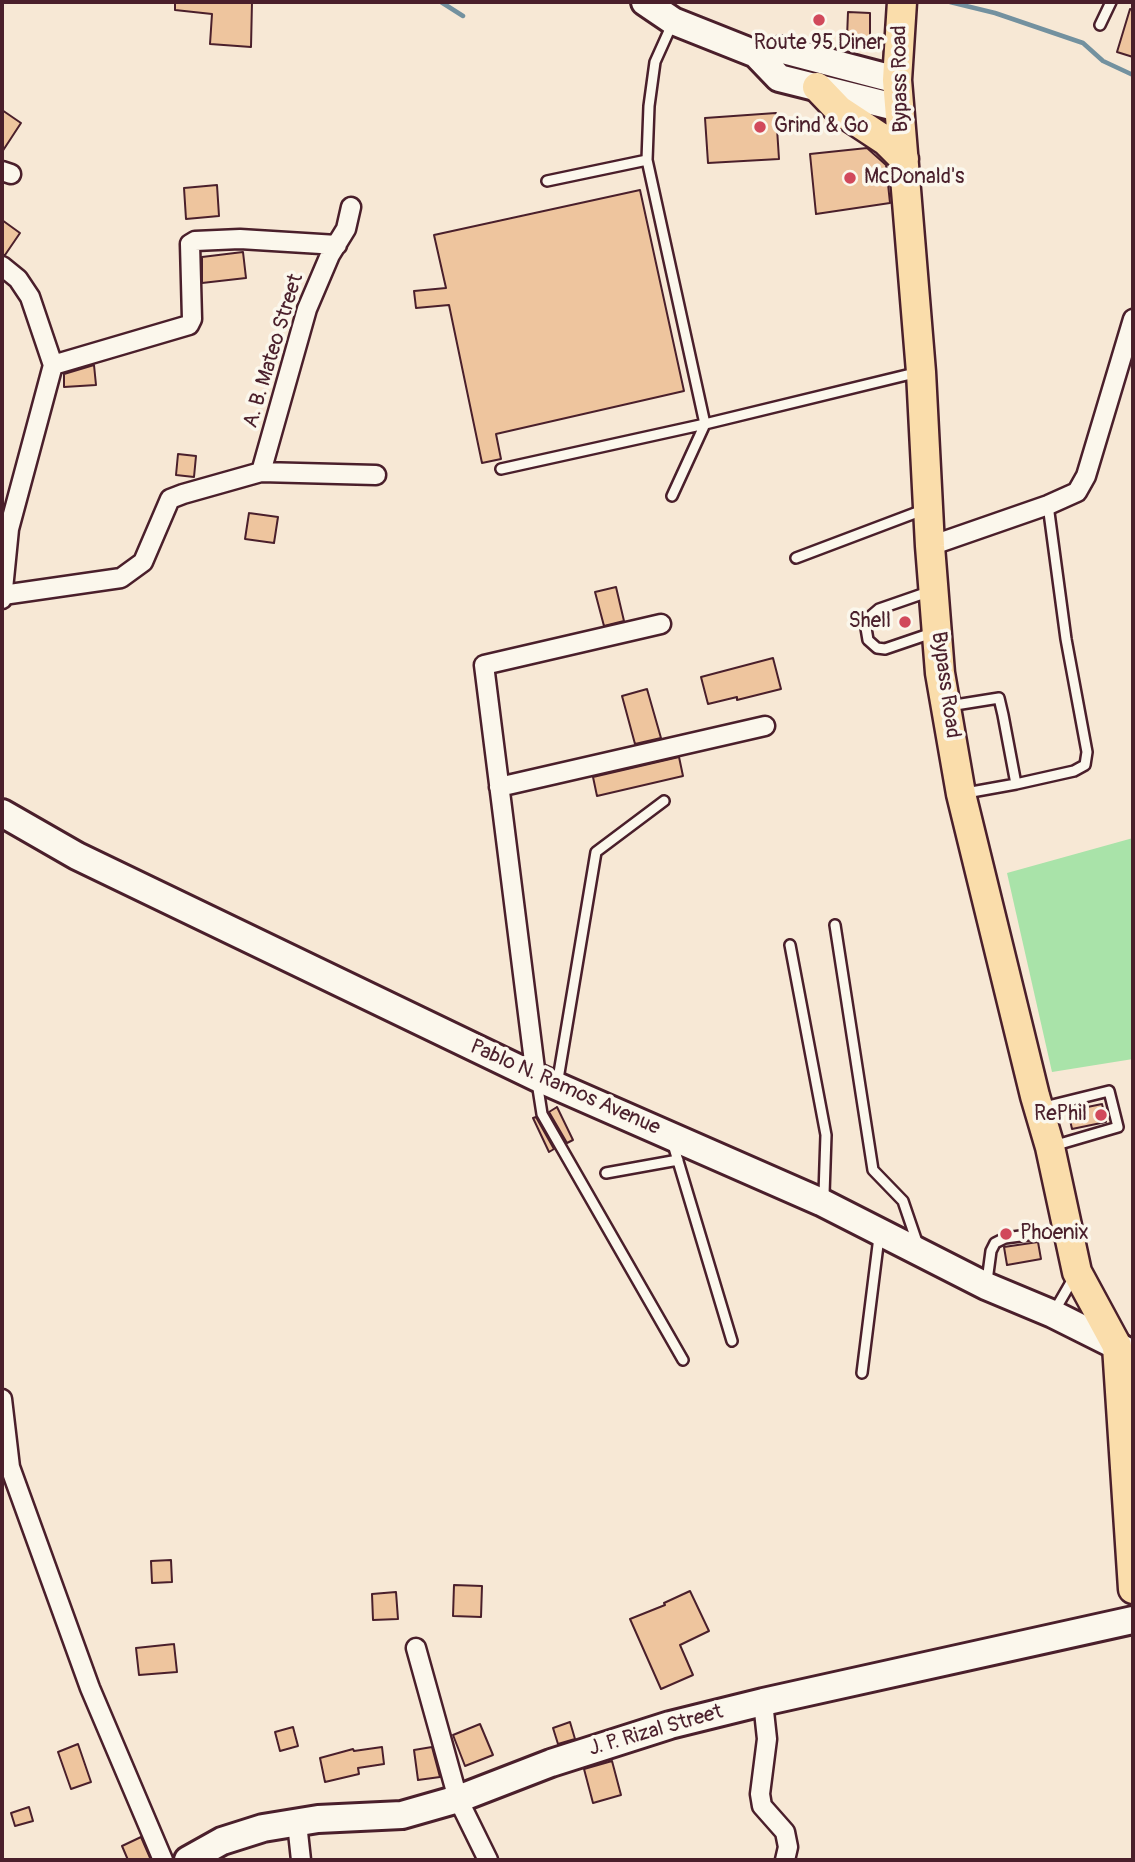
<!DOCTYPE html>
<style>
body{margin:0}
#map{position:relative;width:1135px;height:1862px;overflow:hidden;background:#f7e8d5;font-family:Pangolin,sans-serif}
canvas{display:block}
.frame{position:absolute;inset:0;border:4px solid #4a1f2b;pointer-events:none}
</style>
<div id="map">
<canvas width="1135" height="1862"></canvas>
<div class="frame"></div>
</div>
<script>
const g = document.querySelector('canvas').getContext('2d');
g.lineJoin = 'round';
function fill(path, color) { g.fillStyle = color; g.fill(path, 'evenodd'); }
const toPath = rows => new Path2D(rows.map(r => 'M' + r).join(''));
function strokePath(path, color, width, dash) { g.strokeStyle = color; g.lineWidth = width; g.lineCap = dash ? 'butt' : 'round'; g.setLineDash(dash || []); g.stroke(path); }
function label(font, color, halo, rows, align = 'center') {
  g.font = font + ' Pangolin,sans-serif'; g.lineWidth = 7; g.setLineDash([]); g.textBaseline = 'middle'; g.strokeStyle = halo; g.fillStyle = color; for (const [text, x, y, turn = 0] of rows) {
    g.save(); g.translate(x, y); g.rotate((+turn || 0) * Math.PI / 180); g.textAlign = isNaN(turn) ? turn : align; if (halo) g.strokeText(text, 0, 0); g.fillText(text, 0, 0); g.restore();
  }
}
const green = toPath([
 [1133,838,1133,1059,1052,1072,1007,873]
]);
const stream = toPath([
 [441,2,463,16],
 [950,2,995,13,1083,43,1103,61,1133,75]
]);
const building = toPath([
 [175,2,252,2,251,47,210,44,212,14,175,10,175,2],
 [1130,9,1133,10,1133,57,1117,52,1130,9],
 [848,12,870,13,870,38,847,38,848,12],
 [2,110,21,123,2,152,2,110],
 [776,113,779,159,708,163,705,118,776,113],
 [867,148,886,165,890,203,816,214,810,154,867,148],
 [217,185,219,216,186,219,184,188,217,185],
 [640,190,684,391,496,434,501,459,482,463,449,305,416,308,414,291,446,288,434,235,640,190],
 [2,220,20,233,5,255,2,255,2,220],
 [243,252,246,278,202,283,202,257,243,252],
 [94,365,96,385,64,387,64,374,94,365],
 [178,454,196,456,194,477,176,475,178,454],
 [249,513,278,517,274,543,245,539,249,513],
 [616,587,624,621,604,626,595,592,616,587],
 [773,658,781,689,737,700,737,697,708,704,701,677,773,658],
 [647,689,661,738,635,744,622,696,647,689],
 [679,757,683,776,597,796,593,777,679,757],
 [1102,1104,1106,1122,1072,1129,1068,1111,1102,1104],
 [557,1107,573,1140,567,1143,549,1112,557,1107],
 [536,1117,554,1149,549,1152,533,1118,536,1117],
 [1038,1242,1041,1259,1007,1265,1004,1247,1038,1242],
 [171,1560,172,1582,152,1583,151,1561,171,1560],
 [454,1585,482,1586,481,1617,453,1616,454,1585],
 [690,1591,709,1631,680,1645,693,1675,661,1689,630,1619,665,1605,664,1603,690,1591],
 [396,1592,398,1619,373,1620,372,1594,396,1592],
 [174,1644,177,1672,139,1675,136,1648,174,1644],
 [570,1722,575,1739,558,1744,553,1728,570,1722],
 [480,1724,493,1755,465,1766,453,1735,480,1724],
 [293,1727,298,1746,280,1751,275,1732,293,1727],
 [78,1744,91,1782,71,1789,58,1752,78,1744],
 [382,1747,384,1764,358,1768,359,1774,325,1782,320,1758,353,1749,354,1751,382,1747],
 [432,1747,440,1777,418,1780,414,1750,432,1747],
 [612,1761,621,1795,593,1803,584,1769,612,1761],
 [29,1807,33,1821,15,1826,11,1813,29,1807],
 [141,1837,151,1860,128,1860,122,1846,141,1837]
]);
const lane = toPath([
 [1100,25,1111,2],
 [547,181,647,160],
 [501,469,705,424,919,372],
 [672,496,705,424,647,160,649,106,655,62,673,22],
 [796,558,923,510],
 [928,592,879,609,872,615,866,628,868,640,877,648,885,649,932,633],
 [949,706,999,698,1003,715,1016,784,966,793],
 [1016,784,1074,771,1085,765,1087,752,1066,639,1048,505],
 [835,925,873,1170,903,1201,918,1245],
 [790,945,826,1135,824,1194,822,1199],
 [537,1082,542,1114,683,1360],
 [557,1085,596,852,664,801],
 [1044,1107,1109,1091,1118,1127,1053,1146],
 [672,1141,732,1341],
 [606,1173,678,1160],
 [987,1281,991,1251,995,1243,1005,1238,1066,1230],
 [1055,1310,1074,1277],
 [862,1373,879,1237]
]);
const street = toPath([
 [2,171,11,174],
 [2,266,18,279,30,297,53,365],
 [53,365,189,325,192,319,190,244,195,241,240,239,337,245],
 [261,472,307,309,330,255,346,229,351,207],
 [930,546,1048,505,1077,492,1086,476,1133,319],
 [3,595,121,578,143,562,170,499,183,494,261,472,376,475],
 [2,599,9,529,53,365],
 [499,787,765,726],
 [536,1077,484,665,661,624],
 [2,1399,10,1467,90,1688,163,1860],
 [416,1648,458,1799,488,1860],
 [763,1702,767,1739,760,1794,762,1806,785,1832,788,1847,785,1860],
 [297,1823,301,1860]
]);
const secondary = toPath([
 [645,2,673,21,756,54,779,78,899,108],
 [756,54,783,50,897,80],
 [2,813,77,856,536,1077,821,1202,986,1286,1053,1314,1133,1354],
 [188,1860,222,1841,263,1828,318,1819,402,1815,458,1799,551,1763,670,1725,763,1702,1133,1620]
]);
const primary = toPath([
 [902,2,897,80,921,372,930,546,940,673,961,794,1035,1096,1050,1147,1077,1272,1117,1346,1133,1589],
 [817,87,839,110,886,141,904,159]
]);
const markers = [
 [819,20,7,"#d1495b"],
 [760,127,7,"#d1495b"],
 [850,178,7,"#d1495b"],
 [905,622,7,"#d1495b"],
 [1101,1115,7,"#d1495b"],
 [1006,1234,7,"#d1495b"]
];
const poiNames = [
 ["Route 95 Diner",819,44,"center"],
 ["Grind & Go",774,127],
 ["McDonald's",864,178],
 ["Shell",891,622,"right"],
 ["RePhil",1087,1115,"right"],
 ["Phoenix",1020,1234]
];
const streetNames = [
 ["Bypass Road",901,79,-91],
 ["A. B. Mateo Street",274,351,-73],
 ["Bypass Road",945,685,82],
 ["Pablo N. Ramos Avenue",565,1088,24],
 ["J. P. Rizal Street",656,1731,-16]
];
fill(green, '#a9e3a9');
strokePath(stream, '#73919f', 4.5);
fill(building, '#eec59e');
strokePath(building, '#4a1f2b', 2);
strokePath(lane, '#4a1f2b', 14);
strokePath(street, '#4a1f2b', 23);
strokePath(secondary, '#4a1f2b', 32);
strokePath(primary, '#4a1f2b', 33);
strokePath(lane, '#fbf7ec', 9);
strokePath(street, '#fbf7ec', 18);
strokePath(secondary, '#fbf7ec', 26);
strokePath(primary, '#faddab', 28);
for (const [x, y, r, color] of markers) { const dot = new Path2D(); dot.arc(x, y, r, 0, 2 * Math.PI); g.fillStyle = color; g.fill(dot); strokePath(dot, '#fbf7ec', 2.5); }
label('21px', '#4a1f2b', '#fbf7ec', poiNames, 'left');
label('21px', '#4a1f2b', '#fbf7ec', streetNames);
</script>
